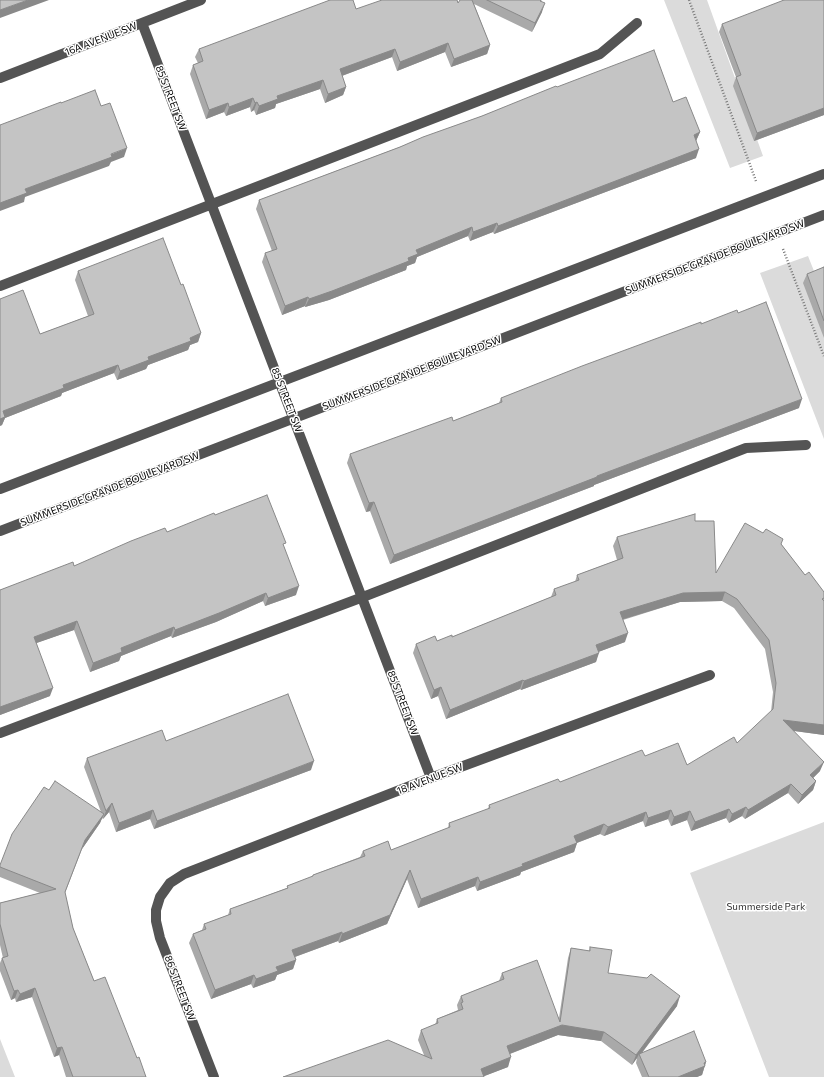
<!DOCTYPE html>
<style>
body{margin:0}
canvas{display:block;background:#fff}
</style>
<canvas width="824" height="1077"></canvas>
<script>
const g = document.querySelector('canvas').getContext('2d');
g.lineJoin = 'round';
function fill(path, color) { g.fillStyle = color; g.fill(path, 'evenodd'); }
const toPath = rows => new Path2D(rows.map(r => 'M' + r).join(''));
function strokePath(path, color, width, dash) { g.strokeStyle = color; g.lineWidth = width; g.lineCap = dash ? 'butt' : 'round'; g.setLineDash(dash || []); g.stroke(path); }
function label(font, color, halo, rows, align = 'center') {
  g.font = font + ' Commissioner,sans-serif'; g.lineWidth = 3; g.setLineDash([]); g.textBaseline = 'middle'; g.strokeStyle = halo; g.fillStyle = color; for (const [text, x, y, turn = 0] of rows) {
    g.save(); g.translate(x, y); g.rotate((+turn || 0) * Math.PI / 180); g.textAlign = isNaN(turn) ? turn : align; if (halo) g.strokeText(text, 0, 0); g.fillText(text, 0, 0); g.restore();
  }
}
const green = toPath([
 [664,0,707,0,763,156,730,168],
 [808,256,824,296,824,439,760,273],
 [824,822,824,1077,769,1077,690,873],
 [0,1039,15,1077,0,1077]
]);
const path = toPath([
 [689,0,756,181],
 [783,249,824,356]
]);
const minor = toPath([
 [142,23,431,778],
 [0,78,201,0],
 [0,286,600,54,637,23],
 [0,489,824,174],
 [0,531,824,215],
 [0,733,363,597,746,448,806,445],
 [214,1077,160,938,156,921,156,910,160,897,170,883,184,874,428,779,710,675]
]);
const wall = toPath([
 [460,0,542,0,541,1,542,12,532,32,474,4,490,45,487,54,451,67,445,52,397,71,392,57,342,76,346,87,343,95,325,103,320,89,276,104,275,108,256,115,254,110,251,112,250,107,226,116,224,112,206,119,190,74,193,65,198,63,195,57,199,49,356,9,458,3],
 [824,0,824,115,754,141,733,86,736,77,719,32,722,24],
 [557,87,673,102,700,132,696,141,696,158,494,234,493,232,470,241,468,236,417,257,415,263,407,266,406,270,329,300,305,307,305,306,282,315,262,262,265,253,272,251,256,209,259,200,482,116],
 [824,267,824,338,803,283,807,274],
 [78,271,181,285,201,333,198,342,190,345,188,350,148,365,146,369,117,380,114,373,62,393,61,396,5,418,2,425,0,426,40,334,88,316,75,280],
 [738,313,799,408,594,485,594,486,390,564,370,511,366,512,347,463,350,454,453,421,499,403,501,398,701,324],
 [215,515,284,547,296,595,265,606,263,601,216,622,172,638,171,636,121,656,119,661,90,672,74,630,36,643,50,696,0,715,0,590,74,566,167,532],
 [695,521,716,573,781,544,805,575,824,592,824,735,794,731,820,771,813,778,816,781,813,790,798,804,788,793,745,819,742,816,729,823,726,818,691,831,687,820,671,826,668,819,645,827,643,821,604,836,600,834,577,843,574,852,521,872,520,875,477,891,475,886,418,908,407,879,387,924,339,943,338,941,295,957,296,960,293,969,277,975,275,980,253,988,251,984,211,999,189,943,193,934,202,930,204,924,228,915,230,909,287,888,287,886,312,877,313,875,360,857,363,851,391,850,448,828,449,823,488,809,489,805,560,782,645,756,687,765,737,743,771,712,773,692,765,649,734,608,722,601,680,602,623,620,625,642,598,652,596,662,521,690,520,689,446,719,438,696,431,699,413,653,416,644,437,641,452,637,551,597,554,589,575,582,577,575,617,560,613,546,617,537],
 [166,741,311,770,154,829,150,819,116,832,109,812,103,819,102,818,100,823,82,849,65,893,73,928,94,981,137,1058,146,1077,66,1077,59,1055,54,1057,32,997,16,1002,15,998,11,1000,0,971,0,963,2,958,3,958,0,945,0,903,40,893,0,877,0,865,49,790,101,812,84,767,87,758],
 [590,947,608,973,677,1006,642,1053,706,1062,702,1075,697,1077,642,1077,636,1063,637,1058,632,1065,601,1041,558,1035,510,1054,508,1067,484,1076,283,1077,424,1055,418,1040,421,1030,435,1025,437,1019,458,1010,457,1005,461,996,499,981,502,973,559,1018,568,958,571,948,589,951]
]);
const shadedWall = toPath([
 [28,0,49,0,0,18,0,10],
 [545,3,542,12,532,32,535,23],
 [448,43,445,52,397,71,400,62],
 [490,45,487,54,451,67,454,59],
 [395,49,392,57,336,78,340,69],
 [323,80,320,89,276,104,275,108,256,115,259,106,277,96],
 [346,87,343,95,325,103,328,94],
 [253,98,250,107,226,116,229,107],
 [257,102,254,110,251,112,255,103],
 [228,103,224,112,206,119,209,110],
 [824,108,824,115,754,141,757,133],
 [700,132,696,141,694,135],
 [127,148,124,157,111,162,109,166,25,197,24,202,0,211,0,203,25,189],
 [699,149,696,158,494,234,498,226],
 [497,223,493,232,470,241,473,232],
 [472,227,468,236,417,257,415,263,407,266,406,270,329,300,305,307,309,299,408,258,416,250],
 [308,297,305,306,282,315,285,306],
 [201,333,198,342,190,345,188,350,148,365,146,369,117,380,120,371,148,357,190,338],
 [118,365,114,373,62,393,61,396,5,418,2,425,0,426,0,419,3,411,63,385],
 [802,399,799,408,594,485,594,486,390,564,394,555,597,476],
 [374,502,370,511,366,512,369,503],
 [299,586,296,595,265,606,268,598],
 [725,592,722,601,680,602,617,621,620,612,683,593],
 [266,593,263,601,216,622,172,638,175,630],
 [77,621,74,630,31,645,34,637],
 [174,627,171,636,121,656,119,661,90,672,93,663,121,648],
 [628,633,625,642,593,654,596,645],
 [599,653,596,662,521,690,524,681],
 [523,680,520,689,446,719,450,710],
 [441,687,438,696,431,699,434,690],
 [53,688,50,696,0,715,0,707],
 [783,720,824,725,824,735,780,729],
 [314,761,311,770,154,829,157,821],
 [824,762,820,771,807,784,810,775],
 [816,781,813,790,798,804,802,795],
 [791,784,788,793,745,819,748,810],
 [112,803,109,812,103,819,106,811],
 [746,807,742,816,729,823,732,814],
 [729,809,726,818,691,831,695,822],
 [153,810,150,819,116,832,119,823],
 [671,810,668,819,645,827,648,818],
 [690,811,687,820,671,826,674,817],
 [646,812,643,821,604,836,608,827],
 [104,814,100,823,82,849,85,840],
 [604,824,600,834,571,845,574,836],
 [577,843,574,852,521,872,520,875,477,891,480,882,522,864],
 [410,870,407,879,387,924,339,943,342,934],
 [478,877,475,886,418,908,421,899],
 [342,932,338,941,289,959,292,950],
 [296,960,293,969,277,975,275,980,253,988,256,979,276,967],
 [254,975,251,984,211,999,215,990],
 [35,988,32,997,16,1002,20,994],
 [18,990,15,998,11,1000,14,991],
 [680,996,677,1006,640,1055,639,1054,637,1058,632,1065,636,1055],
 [562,1025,604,1032,601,1041,558,1035,504,1056,507,1046],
 [62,1047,59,1055,54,1057,57,1048],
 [511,1057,508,1067,482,1077,481,1069],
 [706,1062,702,1075,697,1077,678,1077]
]);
const building = toPath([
 [0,0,28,0,0,10,0,0],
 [330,0,353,0,356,9,382,0,457,0,458,3,460,0,472,0,490,45,454,59,448,43,400,62,395,49,340,69,346,87,328,94,323,80,277,96,278,99,259,106,257,102,255,103,253,98,229,107,228,103,209,110,193,65,203,61,199,49,330,0],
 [487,0,541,0,540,1,545,3,535,23,487,0],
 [784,0,824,0,824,108,757,133,736,77,741,75,722,24,784,0],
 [654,50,673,102,686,97,700,132,694,135,699,149,498,226,497,223,473,232,472,227,416,250,418,254,408,258,409,261,332,291,309,299,308,297,285,306,265,253,277,249,259,200,400,147,423,137,482,116,556,86,557,87,654,50],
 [95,90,101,106,110,103,127,148,111,154,112,157,25,189,27,193,0,203,0,125,61,102,61,103,95,90],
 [163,238,181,285,183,284,201,333,190,338,191,341,148,357,149,360,120,371,118,365,63,385,64,388,3,411,5,417,0,419,0,299,23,290,40,334,94,314,78,271,163,238],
 [824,267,824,321,807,274,824,267],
 [766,302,802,399,597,476,597,477,394,555,374,502,369,503,350,454,452,417,453,421,502,402,501,398,582,366,701,322,701,324,737,310,738,313,766,302],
 [267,495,286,543,283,544,299,586,268,598,266,593,219,613,175,630,174,627,121,648,122,652,93,663,77,621,34,637,53,688,0,707,0,590,73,562,74,566,131,541,165,528,167,532,214,513,215,515,267,495],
 [695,514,695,521,714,521,716,573,745,523,763,533,766,529,783,539,781,544,805,575,809,572,824,592,824,598,822,599,824,601,824,725,783,720,824,762,810,775,816,781,802,795,791,784,748,810,746,807,732,814,729,809,695,822,690,811,674,817,671,810,648,818,646,812,608,827,604,824,574,836,577,843,522,864,523,866,480,882,478,877,421,899,410,870,390,915,342,934,342,932,292,950,296,960,276,967,278,971,256,979,254,975,215,990,193,934,206,929,204,924,231,914,230,909,288,888,287,886,313,876,313,875,365,856,363,851,388,841,391,850,450,827,449,823,490,808,489,805,558,779,560,782,642,750,645,756,678,743,687,765,734,737,737,743,773,709,776,683,769,640,737,599,725,592,683,593,620,612,628,633,596,645,599,653,524,681,523,680,450,710,441,687,434,690,416,644,435,636,437,641,452,635,452,637,556,595,554,589,579,580,577,575,623,558,617,537,695,514],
 [288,694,314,761,157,821,153,810,119,823,112,803,106,811,87,758,162,730,166,741,288,694],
 [55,781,104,814,85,840,65,892,73,928,94,981,105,977,137,1058,139,1057,146,1077,73,1077,62,1047,57,1048,35,988,20,994,18,990,14,991,2,958,8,956,0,924,0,903,56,889,0,867,0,865,12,834,44,787,49,790,55,781],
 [590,947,612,950,608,973,647,978,651,974,680,996,636,1055,604,1032,562,1025,507,1046,511,1057,481,1069,484,1077,283,1077,388,1040,432,1059,421,1030,438,1023,437,1019,463,1009,461,1003,463,1002,461,996,504,979,502,973,537,960,560,1022,571,948,590,951,590,947],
 [694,1031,706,1062,704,1063,705,1066,678,1077,649,1077,639,1054,694,1031]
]);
const streetNames = [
 ["16A AVENUE SW",101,39,-21],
 ["85 STREET SW",171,98,69],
 ["SUMMERSIDE GRANDE BOULEVARD SW",715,257,-21],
 ["SUMMERSIDE GRANDE BOULEVARD SW",412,373,-21],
 ["85 STREET SW",287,400,69],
 ["SUMMERSIDE GRANDE BOULEVARD SW",110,489,-21],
 ["85 STREET SW",403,703,69],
 ["18 AVENUE SW",430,779,-21],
 ["86 STREET SW",180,988,69]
];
const parkNames = [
 ["Summerside Park",766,907]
];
fill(green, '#dbdbdb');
strokePath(path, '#767676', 2.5, [1, 2]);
strokePath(minor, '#545454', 10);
fill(wall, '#a9a9a9');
fill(shadedWall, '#898989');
fill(building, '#c4c4c4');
strokePath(building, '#898989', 1);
label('10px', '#000', '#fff', streetNames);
label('10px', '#323232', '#fff', parkNames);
</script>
